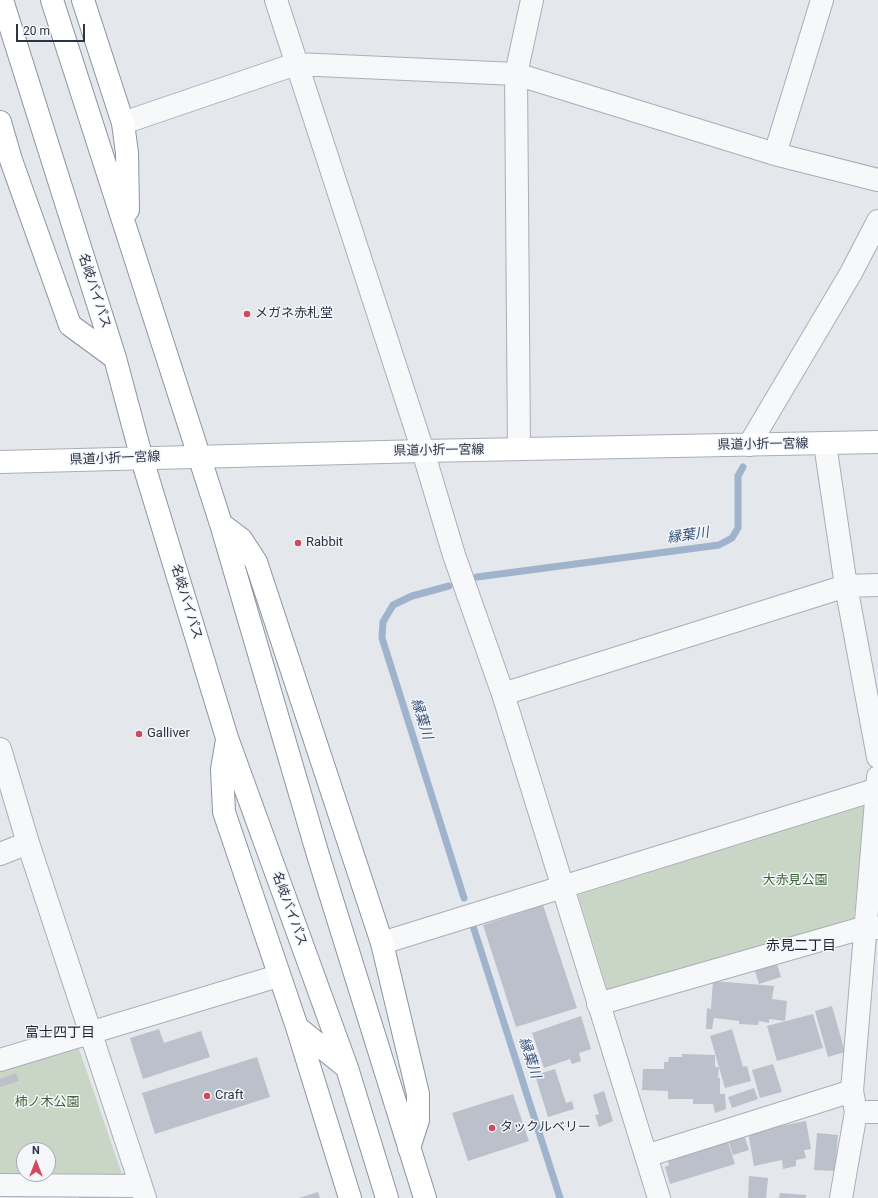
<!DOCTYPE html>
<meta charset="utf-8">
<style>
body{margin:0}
#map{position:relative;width:878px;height:1198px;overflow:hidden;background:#e4e7ec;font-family:Roboto,sans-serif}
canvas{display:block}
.north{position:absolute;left:16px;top:1142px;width:40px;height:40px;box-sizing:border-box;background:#f4f6f9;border:1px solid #a4a8b1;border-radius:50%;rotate:0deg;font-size:11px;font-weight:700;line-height:16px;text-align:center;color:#2b3445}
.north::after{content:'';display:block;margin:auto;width:14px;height:18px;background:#d1495b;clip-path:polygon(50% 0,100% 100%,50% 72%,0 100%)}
.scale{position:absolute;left:16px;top:24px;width:69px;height:18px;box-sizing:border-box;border:2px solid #2b3445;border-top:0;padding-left:5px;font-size:12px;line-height:14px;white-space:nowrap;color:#2b3445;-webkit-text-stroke:3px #f4f6f9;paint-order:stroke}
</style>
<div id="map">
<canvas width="878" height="1198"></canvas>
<div class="north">N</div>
<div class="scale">20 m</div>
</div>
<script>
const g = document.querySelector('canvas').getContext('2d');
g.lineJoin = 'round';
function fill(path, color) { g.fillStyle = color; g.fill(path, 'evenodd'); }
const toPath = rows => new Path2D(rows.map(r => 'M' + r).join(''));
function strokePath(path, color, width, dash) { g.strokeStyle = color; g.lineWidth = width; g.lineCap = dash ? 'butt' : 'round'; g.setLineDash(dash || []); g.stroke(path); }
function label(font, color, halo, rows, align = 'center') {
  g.font = font + ' Roboto,"Noto Sans JP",sans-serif'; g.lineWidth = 3; g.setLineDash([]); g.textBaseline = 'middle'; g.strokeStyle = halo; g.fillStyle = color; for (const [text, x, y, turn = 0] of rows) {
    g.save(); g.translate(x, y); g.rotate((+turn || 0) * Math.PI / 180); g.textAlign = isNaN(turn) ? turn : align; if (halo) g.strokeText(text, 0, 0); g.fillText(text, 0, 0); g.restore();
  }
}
const green = toPath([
 [865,805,854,918,608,992,578,895],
 [77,1043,123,1177,0,1178,0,1068],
 [24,1150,48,1150,48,1174,24,1174]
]);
const stream = toPath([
 [477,577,719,545,732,538,738,528,738,476,743,467],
 [449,586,412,596,393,605,383,622,382,638,464,898],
 [473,926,560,1198]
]);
const building = toPath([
 [543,905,577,1008,516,1027,483,925],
 [775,958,781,977,759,984,753,965],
 [713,981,774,986,772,999,787,1001,785,1021,769,1019,769,1023,759,1021,758,1025,739,1024,739,1021,714,1018,712,1029,706,1029,707,1008,711,1009],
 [832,1006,845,1052,828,1057,815,1011],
 [813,1014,823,1048,777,1061,767,1026],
 [581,1016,591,1049,579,1053,581,1061,572,1064,570,1059,544,1068,532,1033],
 [159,1029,164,1043,201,1031,210,1057,143,1079,130,1038],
 [732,1029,743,1067,747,1066,751,1081,725,1088,710,1036],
 [682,1054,715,1055,715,1067,719,1067,718,1078,720,1078,720,1094,725,1094,726,1109,715,1113,713,1104,693,1104,693,1099,668,1099,668,1091,642,1090,643,1069,664,1069,664,1062,668,1062,669,1057,682,1057],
 [257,1057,270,1097,155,1134,142,1093],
 [773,1064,782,1092,760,1098,752,1070],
 [555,1069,566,1103,572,1101,574,1109,548,1117,535,1075],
 [16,1073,19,1081,0,1087,0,1079],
 [754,1088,758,1099,732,1108,728,1097],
 [604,1091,613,1121,599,1127,595,1115,599,1114,593,1095],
 [513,1094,529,1141,468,1161,452,1113],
 [806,1121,811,1149,804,1150,806,1158,796,1160,796,1166,783,1169,782,1160,754,1166,748,1132],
 [817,1133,838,1135,835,1171,814,1170],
 [744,1135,749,1150,733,1155,728,1140],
 [727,1139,735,1164,670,1184,665,1167,669,1165,666,1157],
 [749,1176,768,1178,766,1198,748,1198],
 [318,1192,320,1198,299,1198],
 [780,1193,806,1195,806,1198,779,1198],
 [110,1196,110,1198,79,1198,79,1197]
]);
const street = toPath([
 [276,0,423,451,454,555,503,694,659,1198],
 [123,123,296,64,516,74,775,154,878,180],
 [775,154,822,0],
 [825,444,846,586,878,757],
 [749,445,851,273,878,221],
 [519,449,516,74,532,0],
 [503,694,846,586,878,585],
 [0,749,28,843,145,1198],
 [0,854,28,843],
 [382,943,878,789],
 [598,1004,866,927,878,928],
 [0,1060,278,976],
 [856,1112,878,1112],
 [646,1156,852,1091],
 [0,1185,141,1186],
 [841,1198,856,1112,852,1091,878,777]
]);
const secondary = toPath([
 [0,462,423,451,878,442]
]);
const highway = toPath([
 [2,0,115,358,142,459,227,738,347,1068,387,1198],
 [52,0,221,524,318,855,425,1198],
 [83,0,123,123,127,153,128,210],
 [0,122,11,160,70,325,115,358],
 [221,524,241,539,256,562,382,943,418,1094,418,1120,409,1148],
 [227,740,222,769,224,812,297,1027,350,1198],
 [297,1027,346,1067]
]);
const markers = [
 [247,314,4,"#d1495b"],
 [298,543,4,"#d1495b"],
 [139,734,4,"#d1495b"],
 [207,1096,4,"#d1495b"],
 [492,1128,4,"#d1495b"]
];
const streetNames = [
 ["名岐バイパス",94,291,72],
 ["県道小折一宮線",763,445,-1],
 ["県道小折一宮線",439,451,-1],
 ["県道小折一宮線",115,459,-2],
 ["名岐バイパス",186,602,73],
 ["名岐バイパス",289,909,70]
];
const poiNames = [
 ["メガネ赤札堂",255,314],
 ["Rabbit",306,543],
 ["Galliver",147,734],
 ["Craft",215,1096],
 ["タックルベリー",500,1128]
];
const parkNames = [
 ["大赤見公園",795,881],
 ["柿ノ木公園",47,1103]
];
const waterNames = [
 ["縁葉川",688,536,-8],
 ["縁葉川",421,719,73],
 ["縁葉川",529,1058,72]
];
const neighbourhoodNames = [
 ["赤見二丁目",801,946],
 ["富士四丁目",60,1033]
];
fill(green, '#c9d6c5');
strokePath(stream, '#9fb4cc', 7);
fill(building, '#bbc0ca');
strokePath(street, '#a9aeb7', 24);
strokePath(secondary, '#a9aeb7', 24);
strokePath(highway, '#8b94a3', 24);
strokePath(street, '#f7f8fa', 22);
strokePath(secondary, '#fff', 22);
strokePath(highway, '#fff', 22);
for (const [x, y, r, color] of markers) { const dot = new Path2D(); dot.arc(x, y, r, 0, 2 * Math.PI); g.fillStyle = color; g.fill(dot); strokePath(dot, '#f4f6f9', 1.5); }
label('13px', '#2b3445', '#f4f6f9', streetNames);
label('13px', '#2b3445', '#f4f6f9', poiNames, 'left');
label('13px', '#3f6138', '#f4f6f9', parkNames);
label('italic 14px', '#34527a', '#f4f6f9', waterNames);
label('14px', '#1d2536', '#f4f6f9', neighbourhoodNames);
</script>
